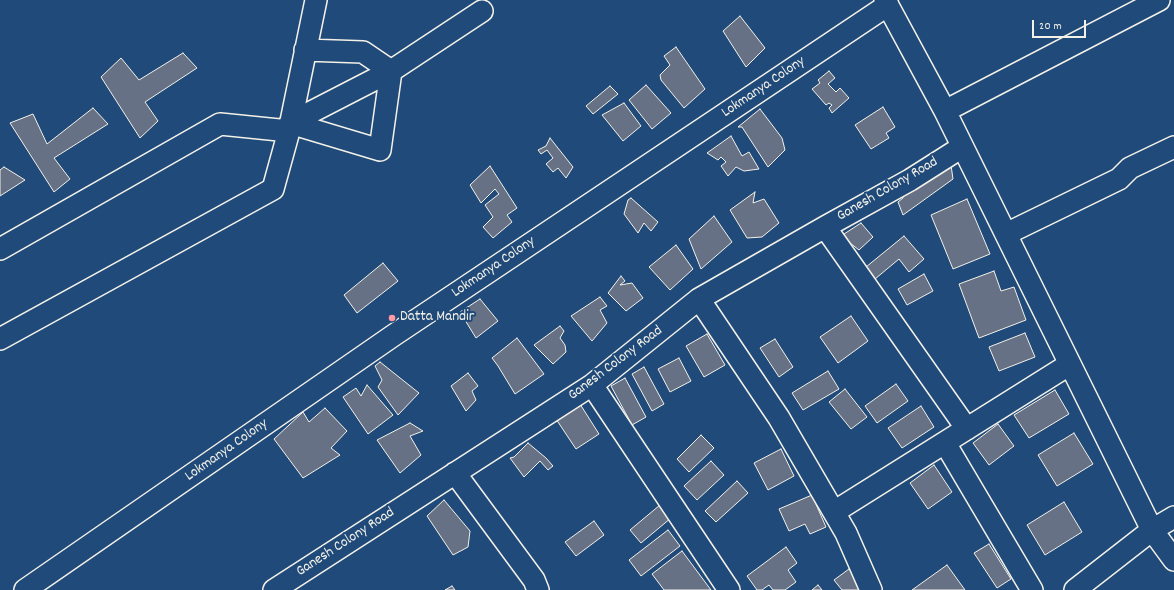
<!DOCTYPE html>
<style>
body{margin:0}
#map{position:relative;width:1174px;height:590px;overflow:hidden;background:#1f4a7a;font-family:Dekko,sans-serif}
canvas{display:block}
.scale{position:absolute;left:1032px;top:20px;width:54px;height:18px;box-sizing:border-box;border:2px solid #f4f1e8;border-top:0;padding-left:5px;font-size:12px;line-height:14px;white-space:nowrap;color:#f4f1e8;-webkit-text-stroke:3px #1f4a7a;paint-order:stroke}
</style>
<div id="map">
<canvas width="1174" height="590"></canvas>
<div class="scale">20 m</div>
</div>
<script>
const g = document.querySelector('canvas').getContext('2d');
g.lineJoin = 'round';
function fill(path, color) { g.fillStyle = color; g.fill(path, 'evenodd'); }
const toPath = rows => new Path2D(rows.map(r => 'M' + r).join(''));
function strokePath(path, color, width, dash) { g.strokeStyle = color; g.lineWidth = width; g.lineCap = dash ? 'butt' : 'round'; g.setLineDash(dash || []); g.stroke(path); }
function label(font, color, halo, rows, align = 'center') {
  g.font = font + ' Dekko,sans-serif'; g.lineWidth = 4; g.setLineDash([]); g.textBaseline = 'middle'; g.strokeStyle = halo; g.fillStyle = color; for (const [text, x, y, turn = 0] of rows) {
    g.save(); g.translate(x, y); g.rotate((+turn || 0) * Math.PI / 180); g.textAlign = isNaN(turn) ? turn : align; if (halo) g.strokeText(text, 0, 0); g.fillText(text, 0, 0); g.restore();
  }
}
const building = toPath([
 [740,16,765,48,746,67,723,31,740,16],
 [676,47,705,89,684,108,661,80,660,75,670,65,664,56,676,47],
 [183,53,197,68,145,102,158,121,140,138,101,77,121,58,139,80,183,53],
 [829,71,835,78,828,84,836,92,840,88,849,98,832,113,829,108,832,105,829,103,826,105,812,89,820,83,818,80,829,71],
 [646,85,671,113,652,129,629,100,646,85],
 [610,86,618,94,593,114,586,106,610,86],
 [624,103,641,126,623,141,602,115,624,103],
 [883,107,895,127,886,133,889,138,871,149,855,125,883,107],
 [93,108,108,124,54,158,70,179,54,192,10,123,33,114,47,144,93,108],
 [760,109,782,138,785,150,768,167,742,127,738,127,760,109],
 [731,136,742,156,749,152,759,169,744,171,736,167,728,176,721,166,726,162,721,157,718,160,707,153,731,136],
 [550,138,573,167,566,178,558,168,553,172,546,164,553,158,547,150,541,154,538,150,546,146,550,138],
 [950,158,953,179,903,215,898,202,903,198,901,191,950,158],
 [490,166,517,208,507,215,512,222,493,238,483,227,493,217,485,205,499,194,495,189,481,203,470,185,490,166],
 [4,167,25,180,0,196,0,170,4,167],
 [755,192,753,203,764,199,779,223,762,237,747,238,730,210,755,192],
 [631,198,658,222,651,231,644,223,638,233,624,214,628,200,631,198],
 [967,199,990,254,953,269,931,215,967,199],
 [714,216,732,242,701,269,689,239,714,216],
 [861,223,873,237,859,250,841,236,861,223],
 [904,236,924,259,909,272,899,259,875,279,866,267,904,236],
 [676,245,693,269,670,290,649,267,676,245],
 [383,263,398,281,357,313,344,295,383,263],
 [994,271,1001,291,1014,287,1026,320,979,338,959,284,994,271],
 [924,274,933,291,907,305,898,289,924,274],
 [621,276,625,281,620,285,632,283,643,298,626,311,608,293,621,276],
 [600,297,607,306,600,310,607,323,592,341,571,316,600,297],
 [480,299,498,321,476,338,460,312,480,299],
 [851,316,868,341,838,363,820,337,851,316],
 [560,326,564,331,560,338,565,345,566,352,553,364,534,345,560,326],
 [1025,333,1035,357,999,371,989,347,1025,333],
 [707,334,725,365,704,377,686,346,707,334],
 [517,338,544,374,515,394,498,366,492,358,517,338],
 [775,339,793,367,779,377,760,348,775,339],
 [679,358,691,381,670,392,658,369,679,358],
 [380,362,419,393,398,415,378,387,382,380,375,366,380,362],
 [644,367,664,404,652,411,632,374,644,367],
 [828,371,839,389,803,410,792,393,828,371],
 [468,373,478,386,472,391,476,400,466,411,451,386,468,373],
 [625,378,646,417,632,425,611,386,625,378],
 [896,384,908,401,877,423,865,406,896,384],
 [367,385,393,415,368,434,343,397,356,388,361,396,367,385],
 [845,389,867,417,851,429,829,402,845,389],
 [1055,390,1069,414,1029,438,1014,415,1055,390],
 [580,404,599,434,576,449,556,419,580,404],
 [921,406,934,427,902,448,888,428,921,406],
 [325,408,347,431,331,448,340,455,303,478,274,439,303,412,309,422,325,408],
 [410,423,423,431,410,436,421,455,400,473,377,440,410,423],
 [998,424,1014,446,989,465,973,443,998,424],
 [1074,433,1093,464,1057,486,1038,455,1074,433],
 [701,435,714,448,689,472,677,459,701,435],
 [528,443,546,458,553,466,548,470,540,461,524,477,510,458,514,457,528,443],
 [781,449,794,476,768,490,754,463,781,449],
 [711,461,724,475,697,500,684,486,711,461],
 [934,465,952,492,928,509,910,483,934,465],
 [737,481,748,493,716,522,705,511,737,481],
 [812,495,826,527,810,534,805,524,789,531,779,509,812,495],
 [444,500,470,531,468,547,453,555,427,516,444,500],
 [1064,502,1082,532,1045,555,1027,525,1064,502],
 [660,505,671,518,641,543,630,530,660,505],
 [594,521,604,535,576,556,565,542,594,521],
 [668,530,680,546,641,576,629,560,668,530],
 [989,544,1011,579,997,588,974,553,989,544],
 [786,547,797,563,788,570,796,582,785,590,773,590,769,585,762,590,757,590,747,576,786,547],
 [682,551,711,590,664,590,652,574,682,551],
 [947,565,965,590,912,590,947,565],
 [849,569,865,590,842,590,834,580,849,569],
 [818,585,822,590,812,590,818,585],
 [452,586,455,590,445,590,452,586]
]);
const minor = toPath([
 [885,0,945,111,1152,530,1174,560],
 [945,111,1159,0],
 [290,123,380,150,391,71,363,52,305,50],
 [290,123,391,71,482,11],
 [825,227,967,429],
 [1006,234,1119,179,1130,168,1174,147],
 [0,249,220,124,289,131],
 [699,299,779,418,846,533,871,590],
 [0,339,273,189,289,131,316,0],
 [592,385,729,590],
 [945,443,1032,590],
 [455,473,534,580,538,590],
 [834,512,1070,364],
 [25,590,394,335,888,5],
 [274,590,592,385,699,299,825,227,910,180,962,147],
 [1075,590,1152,530,1174,517]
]);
const markers = [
 [392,318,4,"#ff9aa2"]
];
const streetNames = [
 ["Lokmanya Colony",764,88,-34],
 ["Ganesh Colony Road",888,190,-30],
 ["Lokmanya Colony",494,268,-34],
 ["Ganesh Colony Road",616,364,-37],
 ["Lokmanya Colony",227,451,-35],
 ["Ganesh Colony Road",346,543,-33]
];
const poiNames = [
 ["Datta Mandir",400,318]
];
fill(building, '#667185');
strokePath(building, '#f4f1e8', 1);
strokePath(minor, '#f4f1e8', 24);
strokePath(minor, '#1f4a7a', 21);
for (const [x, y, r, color] of markers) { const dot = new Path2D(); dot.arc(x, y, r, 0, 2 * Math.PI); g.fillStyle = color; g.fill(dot); strokePath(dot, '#1f4a7a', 1.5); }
label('15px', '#f4f1e8', '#1f4a7a', streetNames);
label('15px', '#f4f1e8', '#1f4a7a', poiNames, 'left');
</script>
